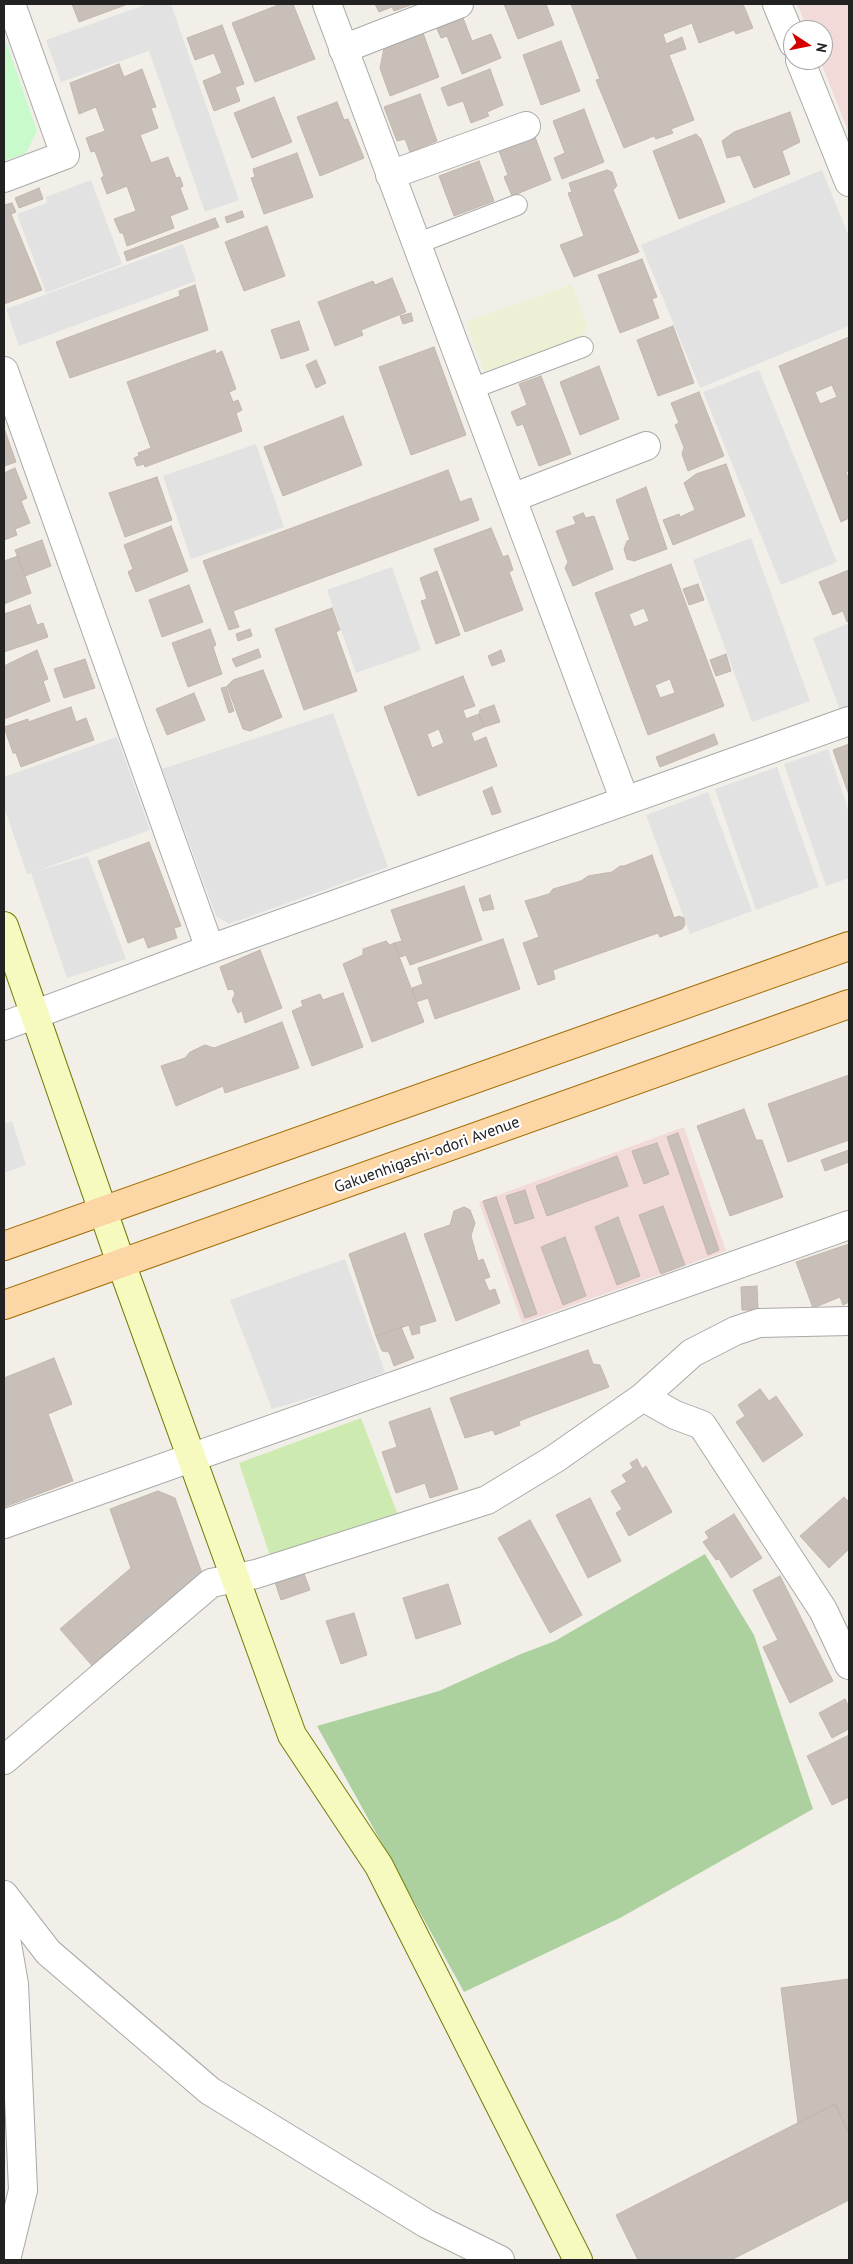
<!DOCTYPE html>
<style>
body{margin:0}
#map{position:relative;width:853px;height:2264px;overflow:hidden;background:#f2efe9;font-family:"PT Sans",sans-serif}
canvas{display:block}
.frame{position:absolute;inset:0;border:5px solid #222;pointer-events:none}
.north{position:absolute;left:783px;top:20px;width:50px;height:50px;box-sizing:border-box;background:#fff;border:1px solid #a7a7a7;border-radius:50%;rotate:101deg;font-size:14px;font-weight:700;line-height:20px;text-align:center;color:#222}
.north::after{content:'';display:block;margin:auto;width:18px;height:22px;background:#d40000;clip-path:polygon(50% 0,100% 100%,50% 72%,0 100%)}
</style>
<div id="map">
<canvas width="853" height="2264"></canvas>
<div class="frame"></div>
<div class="north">N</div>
</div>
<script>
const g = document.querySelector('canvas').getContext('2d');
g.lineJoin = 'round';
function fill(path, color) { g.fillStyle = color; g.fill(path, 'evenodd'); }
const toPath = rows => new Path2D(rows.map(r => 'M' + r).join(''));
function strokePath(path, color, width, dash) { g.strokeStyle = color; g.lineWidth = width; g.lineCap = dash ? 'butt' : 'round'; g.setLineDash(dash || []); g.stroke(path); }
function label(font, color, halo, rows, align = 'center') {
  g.font = font + ' "PT Sans",sans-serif'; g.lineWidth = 4.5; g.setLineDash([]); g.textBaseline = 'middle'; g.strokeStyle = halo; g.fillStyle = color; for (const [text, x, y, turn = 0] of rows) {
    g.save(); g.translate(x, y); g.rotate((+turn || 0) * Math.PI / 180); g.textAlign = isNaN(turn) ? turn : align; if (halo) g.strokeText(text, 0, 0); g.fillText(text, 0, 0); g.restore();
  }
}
const commercial = toPath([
 [797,4,849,4,849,133,820,60,823,60,823,30,808,30],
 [684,1127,726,1251,522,1323,479,1202]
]);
const farmland = toPath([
 [572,284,588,327,581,337,484,372,466,322]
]);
const grass = toPath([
 [361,1418,398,1515,271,1559,239,1463]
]);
const forest = toPath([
 [705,1554,754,1635,813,1809,620,1918,464,1992,317,1726,439,1691,521,1654,555,1641]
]);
const park = toPath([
 [4,36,37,131,26,153,4,161]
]);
const parking = toPath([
 [148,4,171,4,239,200,205,212,149,51,61,82,46,40],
 [822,170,849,237,849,326,700,388,641,245],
 [91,180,122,264,46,293,17,214,47,203,46,197],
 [183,244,196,281,19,346,6,309],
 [759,370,837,562,781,585,703,392],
 [256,444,284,527,191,559,163,476],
 [751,538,810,701,752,722,693,560],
 [392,567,421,650,356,673,327,590],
 [849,623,849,712,842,715,813,638],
 [333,713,388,867,229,924,216,916,162,769],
 [117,737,150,830,34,872,88,856,126,959,67,978,31,873,27,874,4,807,4,777],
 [828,749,849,812,849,878,826,886,784,764],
 [777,767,819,887,756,910,715,789],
 [708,792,752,911,690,934,646,815],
 [12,1121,26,1165,4,1173,4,1124],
 [345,1259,385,1372,334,1391,272,1409,230,1300]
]);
const building = toPath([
 [72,4,128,4,79,22,72,4],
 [281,4,293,4,315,59,255,82,232,23,281,4],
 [375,4,413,4,394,11,392,7,379,12,375,4],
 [504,4,546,4,554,25,518,39,504,4],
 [571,4,743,4,753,28,736,34,734,30,699,43,692,23,663,34,666,44,682,37,686,49,669,55,694,120,671,129,673,133,656,139,654,136,624,148,596,80,600,79,571,4],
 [463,18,472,41,491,34,501,58,462,74,447,36,441,38,437,29,463,18],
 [222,25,244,84,235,87,240,101,214,111,203,81,222,73,214,53,195,60,187,38,222,25],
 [423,33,439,77,390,96,380,68,384,48,423,33],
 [561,41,580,91,541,105,523,55,561,41],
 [119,64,124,77,142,69,156,107,151,108,158,128,140,135,151,163,168,157,176,178,180,177,183,186,180,188,188,209,170,216,174,228,127,246,123,233,120,233,114,219,136,211,127,186,107,194,101,178,104,176,95,151,91,152,86,138,105,131,96,107,79,114,70,83,119,64],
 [490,69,503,105,487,112,489,116,471,123,463,101,448,106,441,88,490,69],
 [420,94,437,141,410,152,405,139,397,141,384,107,420,94],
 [274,97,292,142,252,158,234,113,274,97],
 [337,102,344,120,348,119,364,158,320,176,297,117,337,102],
 [584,109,604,162,562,179,554,158,565,153,553,121,584,109],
 [790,112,800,142,782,151,790,174,754,188,740,155,727,158,722,141,734,132,790,112],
 [696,134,701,139,725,202,679,219,653,151,696,134],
 [535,137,551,180,512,196,504,177,508,175,499,151,535,137],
 [297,153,313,197,264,214,251,178,255,177,253,169,297,153],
 [479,161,494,201,454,216,439,176,479,161],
 [607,170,612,172,617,186,613,190,639,252,574,277,560,245,584,236,568,193,572,192,569,183,607,170],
 [39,188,43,199,19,208,15,198,39,188],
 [12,203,16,212,11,214,42,290,4,304,4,205,12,203],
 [242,211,244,217,227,223,225,217,242,211],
 [215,218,219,227,127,261,124,252,215,218],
 [267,226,285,276,244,291,225,242,267,226],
 [642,259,657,297,652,299,659,318,620,333,598,275,642,259],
 [392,278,406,312,361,330,363,335,335,346,318,302,373,281,375,285,392,278],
 [195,285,208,330,70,378,56,342,180,296,179,291,195,285],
 [411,313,413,321,403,324,400,316,411,313],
 [299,321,309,350,281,359,271,330,299,321],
 [673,326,694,383,658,396,637,340,673,326],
 [849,337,849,470,846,472,849,481,849,518,841,522,779,366,849,337],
 [832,385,837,397,820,404,815,392,832,385],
 [434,347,466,435,411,455,379,367,434,347],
 [215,350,216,354,222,351,236,389,229,392,233,402,238,400,242,410,236,413,242,431,145,467,144,464,137,466,134,458,139,456,138,453,151,448,127,382,215,350],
 [316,360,326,383,316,388,306,365,316,360],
 [599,366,619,419,580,435,560,382,599,366],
 [541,376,571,454,539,466,523,424,517,426,511,412,527,405,519,384,541,376],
 [699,392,724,456,688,471,682,454,684,447,675,425,679,423,671,403,699,392],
 [343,416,362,465,283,496,264,447,343,416],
 [4,428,16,462,4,466,4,428],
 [726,464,745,516,673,545,663,520,679,514,680,517,695,510,684,483,696,474,726,464],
 [15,468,27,498,21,501,30,523,15,529,17,535,4,540,4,473,15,468],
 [448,470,460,502,471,498,479,520,233,611,239,627,229,630,203,561,448,470],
 [157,477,172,520,125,537,109,493,157,477],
 [646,487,667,549,634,561,627,559,624,549,627,541,630,540,616,500,646,487],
 [583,513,586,518,594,516,613,569,573,586,565,568,568,562,556,531,576,524,573,517,583,513],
 [171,526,188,571,136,592,128,572,133,569,124,545,171,526],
 [491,528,503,557,508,555,513,570,509,572,523,610,465,632,434,549,491,528],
 [42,540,51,566,25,576,15,550,42,540],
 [18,556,31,593,4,604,4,561,18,556],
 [671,564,724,706,648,735,595,593,671,564],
 [644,608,649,621,634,627,629,614,644,608],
 [670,679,675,693,660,698,655,685,670,679],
 [849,570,849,621,847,622,843,611,833,615,819,582,849,570],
 [437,571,460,635,436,644,421,601,427,599,420,578,437,571],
 [698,584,704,600,689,605,683,589,698,584],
 [189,585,203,622,162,637,149,600,189,585],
 [30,605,37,625,43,623,48,637,4,652,4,614,30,605],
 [332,608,340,630,336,632,357,691,304,710,275,629,332,608],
 [210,629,216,645,213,647,222,674,188,687,172,643,210,629],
 [250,629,252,636,238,641,236,634,250,629],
 [258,649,261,657,236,667,232,659,258,649],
 [37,650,48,679,43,681,50,701,4,719,4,666,37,650],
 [501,650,505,661,492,666,488,656,501,650],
 [726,654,731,671,716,676,710,660,726,654],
 [85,659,95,688,64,698,54,669,85,659],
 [263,670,282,717,250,731,243,729,227,686,233,680,263,670],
 [463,676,475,706,463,710,466,719,479,714,484,727,471,733,474,742,486,737,497,766,418,796,384,707,463,676],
 [439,729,444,743,432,748,427,734,439,729],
 [226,687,234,711,229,713,221,688,226,687],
 [194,693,205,720,167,735,156,709,194,693],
 [494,705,500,722,484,727,479,714,480,710,494,705],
 [71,707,76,722,86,718,94,740,21,767,16,753,13,753,4,727,28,719,28,722,71,707],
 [714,734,718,744,660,767,656,757,714,734],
 [849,744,849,795,833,750,849,744],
 [492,787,501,812,492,815,483,791,492,787],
 [149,842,181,926,174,928,177,938,148,948,144,937,128,943,98,861,149,842],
 [652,855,674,918,679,916,684,918,685,925,682,929,660,937,658,933,553,970,555,979,538,985,523,943,539,937,525,901,549,894,553,889,581,881,588,876,612,872,620,866,624,866,652,855],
 [464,886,482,940,410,965,406,955,400,957,394,943,402,941,391,910,464,886],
 [490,895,494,909,483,911,479,899,490,895],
 [503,939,520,989,435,1019,428,998,416,1002,412,988,423,984,418,968,503,939],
 [386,941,390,945,394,943,424,1022,372,1042,343,964,363,955,363,949,386,941],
 [260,950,282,1008,245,1023,242,1011,238,1013,232,1000,235,994,233,989,228,990,220,967,260,950],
 [343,993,363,1047,312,1066,292,1011,303,1006,301,1001,320,994,323,1000,343,993],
 [282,1022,299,1068,225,1093,223,1086,176,1106,161,1066,185,1058,190,1052,205,1045,214,1048,282,1022],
 [849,1075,849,1140,788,1162,768,1104,849,1075],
 [744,1109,756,1140,762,1140,783,1197,730,1216,697,1126,744,1109],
 [678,1133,719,1250,708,1255,667,1137,678,1133],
 [657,1143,669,1174,644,1184,632,1151,657,1143],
 [849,1150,849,1162,825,1171,821,1160,849,1150],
 [617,1156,628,1186,547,1216,536,1186,617,1156],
 [525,1190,534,1218,515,1224,506,1196,525,1190],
 [496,1197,537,1314,525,1318,483,1201,496,1197],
 [663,1206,685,1265,661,1274,639,1215,663,1206],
 [464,1207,470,1210,475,1223,471,1236,478,1261,483,1259,490,1277,484,1279,489,1291,495,1289,500,1303,456,1321,424,1234,450,1225,454,1211,464,1207],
 [618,1217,640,1276,617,1285,595,1227,618,1217],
 [405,1233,436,1321,419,1326,420,1333,412,1335,409,1325,376,1336,349,1254,405,1233],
 [565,1237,586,1296,563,1305,541,1247,565,1237],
 [849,1244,849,1302,843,1305,840,1297,813,1308,796,1262,849,1244],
 [757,1286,758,1310,742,1310,741,1287,757,1286],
 [401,1327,414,1358,394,1366,389,1352,382,1351,376,1336,401,1327],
 [588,1350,593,1364,600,1365,609,1387,519,1421,520,1425,495,1435,493,1430,465,1438,450,1398,588,1350],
 [54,1358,72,1404,48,1414,73,1481,4,1507,4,1378,54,1358],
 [760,1389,769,1401,776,1396,803,1435,763,1462,736,1422,745,1416,738,1405,760,1389],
 [430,1408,458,1489,430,1498,425,1483,396,1493,382,1452,397,1447,389,1422,430,1408],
 [637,1459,642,1469,646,1466,672,1512,629,1536,616,1513,622,1509,611,1491,627,1482,622,1475,633,1468,630,1463,637,1459],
 [158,1491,175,1498,203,1576,95,1669,60,1629,131,1568,110,1509,158,1491],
 [844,1497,849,1502,849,1549,829,1568,800,1536,844,1497],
 [590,1498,621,1561,588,1578,556,1515,590,1498],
 [734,1514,762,1558,731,1578,719,1559,716,1560,703,1542,709,1538,705,1532,734,1514],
 [530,1520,582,1615,550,1633,498,1538,530,1520],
 [303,1571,310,1590,281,1600,275,1582,303,1571],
 [780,1576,833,1681,790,1703,763,1647,778,1640,753,1590,780,1576],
 [448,1584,461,1624,416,1639,403,1598,448,1584],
 [354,1613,367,1655,341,1664,326,1621,354,1613],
 [845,1699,849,1707,849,1729,832,1738,819,1713,845,1699],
 [849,1735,849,1797,832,1805,807,1756,849,1735],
 [849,1979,849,2133,835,2104,798,2123,781,1988,849,1979],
 [835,2104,849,2133,849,2200,731,2260,638,2260,616,2215,835,2104]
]);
const lane = toPath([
 [416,244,517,205],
 [471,389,583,347]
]);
const street = toPath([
 [327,4,625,801],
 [777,4,793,43],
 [343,49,459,4],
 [800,60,849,182],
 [390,175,526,126],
 [4,178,65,155,11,4],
 [4,371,210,949],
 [512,498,646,446],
 [4,1026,210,949,849,721],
 [643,1397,675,1415,702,1425,823,1610,849,1665],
 [4,1524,849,1225],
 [4,1760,211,1583,256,1574,487,1500,556,1458,643,1397,692,1353,735,1331,759,1323,849,1321],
 [4,1895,48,1952,210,2091,427,2224,500,2260],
 [4,1927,14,1984,23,2190,6,2260]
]);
const secondary = toPath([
 [4,926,121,1263,292,1735,379,1866,578,2260]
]);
const primary = toPath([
 [4,1246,849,946],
 [4,1305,849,1004]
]);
const streetNames = [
 ["Gakuenhigashi-odori Avenue",427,1155,-20]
];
fill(commercial, '#f2dad9');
fill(farmland, '#eef0d5');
fill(grass, '#cdebb0');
fill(forest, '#add19e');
fill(park, '#c8facc');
fill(parking, '#e2e2e2');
fill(building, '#c7bfb8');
strokePath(building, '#c4b6ab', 1);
strokePath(lane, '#a9a9a9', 22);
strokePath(street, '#a9a9a9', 30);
strokePath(secondary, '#707d05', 30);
strokePath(primary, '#a06b00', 30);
strokePath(lane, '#fff', 20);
strokePath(street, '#fff', 28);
strokePath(secondary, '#f7fabf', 28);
strokePath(primary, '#fcd6a4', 28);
label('16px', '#222', '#fff', streetNames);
</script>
